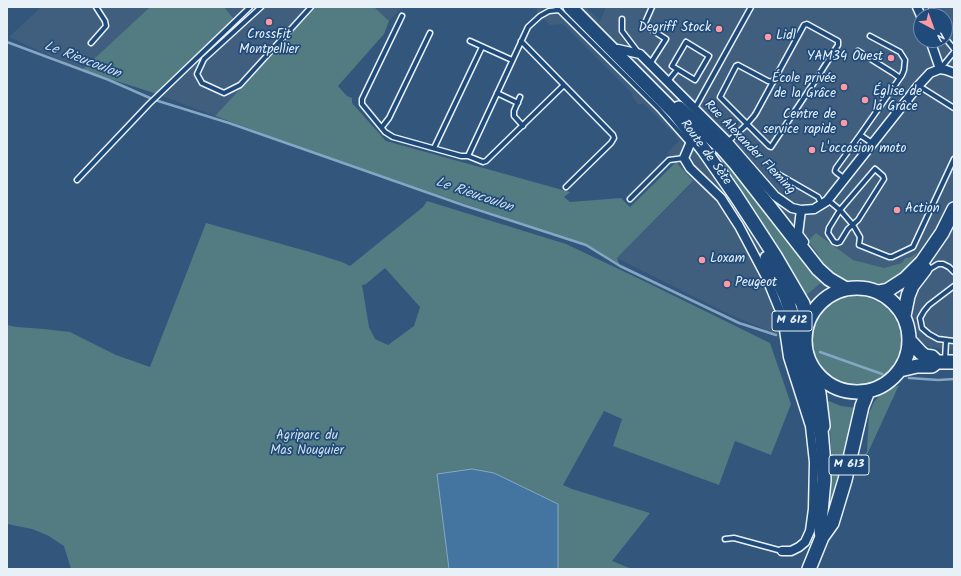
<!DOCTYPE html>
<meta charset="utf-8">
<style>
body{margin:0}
#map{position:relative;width:961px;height:576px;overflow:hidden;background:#32567c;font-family:Kalam,sans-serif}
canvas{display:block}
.frame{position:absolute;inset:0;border:8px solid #e8f1f8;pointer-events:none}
.north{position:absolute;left:913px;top:8px;width:40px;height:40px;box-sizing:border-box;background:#1f4a7a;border:1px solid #6f8dac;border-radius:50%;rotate:139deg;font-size:11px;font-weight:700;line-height:16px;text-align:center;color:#e8f1f8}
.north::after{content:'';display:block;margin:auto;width:14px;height:18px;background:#ff9aa2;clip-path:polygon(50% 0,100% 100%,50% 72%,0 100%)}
</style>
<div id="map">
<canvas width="961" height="576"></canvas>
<div class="frame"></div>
<div class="north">N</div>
</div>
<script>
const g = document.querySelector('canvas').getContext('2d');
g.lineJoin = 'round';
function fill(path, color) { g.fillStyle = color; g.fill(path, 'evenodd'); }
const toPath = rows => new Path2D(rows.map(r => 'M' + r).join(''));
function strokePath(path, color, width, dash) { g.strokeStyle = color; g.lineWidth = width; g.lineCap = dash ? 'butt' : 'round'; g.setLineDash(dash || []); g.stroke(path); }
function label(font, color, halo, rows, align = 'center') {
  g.font = font + ' Kalam,sans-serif'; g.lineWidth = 3.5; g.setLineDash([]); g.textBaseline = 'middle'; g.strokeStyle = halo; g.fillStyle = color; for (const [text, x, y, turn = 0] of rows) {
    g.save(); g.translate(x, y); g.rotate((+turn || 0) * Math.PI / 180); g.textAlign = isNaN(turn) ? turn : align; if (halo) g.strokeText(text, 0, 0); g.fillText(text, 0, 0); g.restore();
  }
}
const built = toPath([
 [41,7,150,7,82,70,9,37],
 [224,7,316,7,215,116,157,94,235,19],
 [374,7,402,7,389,21],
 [536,7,586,7,600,21,606,7,954,7,954,350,929,347,919,340,911,302,879,271,853,265,779,335,728,314,617,258,693,182,667,153,680,140,644,104,638,104,633,98,632,93,563,24,550,25,537,12],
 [921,16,945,16,945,40,921,40]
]);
const green = toPath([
 [150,7,224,7,235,20,157,94,82,70],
 [316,7,374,7,389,21,384,34,338,86,347,96,352,98,352,103,386,141,570,192,564,197,570,202,621,198,630,207,676,162,693,181,617,258,620,266,586,245,318,154,215,116],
 [708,149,712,149,721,157,824,280,804,297,775,244],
 [427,201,566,244,646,282,770,343,791,404,771,455,735,441,719,485,613,446,622,419,604,411,563,485,572,489,650,513,612,561,632,569,71,569,64,546,47,535,32,529,7,524,7,325,16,327,44,329,70,332,116,355,150,367,206,223,310,252,342,262,350,266,423,207],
 [385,268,420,307,414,326,388,345,375,339,369,327,362,285,366,284],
 [816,233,853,260,884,268,902,263,905,258,911,257,918,252,903,272,887,285,880,287,859,282,846,283,826,271,818,254,808,241],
 '811 341a45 45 0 1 1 90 0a45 45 0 1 1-90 0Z',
 [899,385,860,470,867,451,869,413,874,402,879,396,889,390],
 [824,399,841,406,856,408,841,475,827,519,832,465,830,431]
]);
const water = toPath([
 [472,469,494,473,558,504,558,569,449,569,437,474,472,469]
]);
const stream = toPath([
 [7,42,109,80,150,98],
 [155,100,229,123,463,205,586,245,620,266,739,323,776,335],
 [820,352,882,374],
 [909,378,938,380,954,379]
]);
const lane = toPath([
 [261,7,204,59,197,74,202,83,224,93,240,85,311,7],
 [556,7,658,108,690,144],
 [931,7,934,16],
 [402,16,362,99,362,104,385,132,393,137,461,156,468,156,483,162,486,161,564,85],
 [622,19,622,31,638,52],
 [945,38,954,49],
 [470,41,512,60],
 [521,41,613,135,614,138,611,143,566,187],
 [686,42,709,56,695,80,672,66,686,42],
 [91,43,106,26,105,21,96,7],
 [858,51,893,73,900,78],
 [650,64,666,39,644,25,652,7],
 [940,69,954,52],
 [668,81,677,70],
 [919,86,954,108],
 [497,93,518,103],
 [520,97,514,111,514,116,523,126],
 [695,108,751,7],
 [382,127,389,118,430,33],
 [860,135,872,143],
 [728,142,732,138,743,128,747,124,754,116,756,113,804,25,807,24,838,41,838,45,817,78,771,147,769,146,720,97,736,66,738,65,768,81,773,82],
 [434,148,482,47],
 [468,156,528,27,540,16,549,11,559,10],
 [875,169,883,176,884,179,858,220,848,229,840,242,837,243,834,242,828,233,829,228,840,210,875,169],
 [778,174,818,197,822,205],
 [845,179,837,173,835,171,836,168,860,135,902,75,904,70,905,60,900,52,870,36],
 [77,180,149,104,250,7],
 [630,199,669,160,684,158],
 [828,200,840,210,853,225,860,237,859,245,889,257,892,257,913,247,954,159],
 [928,270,938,264,943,264,949,267,954,272],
 [954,286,929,305,924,311,920,318,922,328,929,334,938,339,954,341],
 [945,360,946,341],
 [725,539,734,538,782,551]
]);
const street = toPath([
 [917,7,921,16],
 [930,40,940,69,946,70,954,73],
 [618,49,640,54,728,142,775,196,792,208,801,210,814,209,827,201,918,86,930,73,940,69],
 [699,141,690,144,684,158,690,168,721,198,728,209,739,226,766,277,782,316,788,357,810,426,814,462,813,509,810,531,805,542,799,547,791,551,782,551],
 [801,210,798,234,804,242]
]);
const primary = toPath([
 [570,7,675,113,704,150,736,196,775,256,803,304,807,322],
 [679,108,722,148,736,164,818,269,829,279,846,289],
 [767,258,786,297,791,312,794,331,794,352,809,395,818,427,821,430],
 '805 340a52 52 0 1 1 104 0a52 52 0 1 1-104 0Z',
 [879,292,888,290,905,279,922,262,942,233,954,209],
 [904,316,908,296,912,286,925,269],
 [909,340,921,353,925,356,932,357,937,362],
 [900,370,917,366,932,366,937,362,954,362],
 [813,371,819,393,823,426,821,430,823,453,824,480,820,523,822,537],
 [809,569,822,537,832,523,845,480,862,406,868,391]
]);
const markers = [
 [269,22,4,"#ff9aa2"],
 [719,29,4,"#ff9aa2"],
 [768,37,4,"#ff9aa2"],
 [891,58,4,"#ff9aa2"],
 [844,87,4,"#ff9aa2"],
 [865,100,4,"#ff9aa2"],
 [844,123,4,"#ff9aa2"],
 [812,150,4,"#ff9aa2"],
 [897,210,4,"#ff9aa2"],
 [702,260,4,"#ff9aa2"],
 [727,284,4,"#ff9aa2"]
];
const shields = [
 [792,321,40],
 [849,465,40]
];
const shieldNames = [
 ["M 612",792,321],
 ["M 613",849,465]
];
const poiNames = [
 ["Degriff Stock",711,29,"right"],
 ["CrossFit",269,36,"center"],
 ["Montpellier",269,51,"center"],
 ["Lidl",776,37],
 ["YAM34 Ouest",883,58,"right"],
 ["École privée",836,80,"right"],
 ["de la Grâce",836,95,"right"],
 ["Église de",873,93],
 ["la Grâce",873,108],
 ["Centre de",836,116,"right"],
 ["service rapide",836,131,"right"],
 ["L'occasion moto",820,150],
 ["Action",905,210],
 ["Loxam",710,260],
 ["Peugeot",735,284]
];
const streetNames = [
 ["Rue Alexander Fleming",749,148,46],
 ["Route de Sète",705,153,54]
];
const parkNames = [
 ["Agriparc du",307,437],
 ["Mas Nouguier",307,452]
];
const waterNames = [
 ["Le Rieucoulon",82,61,21],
 ["Le Rieucoulon",474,196,19]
];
fill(built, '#405e7d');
fill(green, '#537b82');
fill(water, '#4375a0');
strokePath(water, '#85a7c3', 1);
strokePath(stream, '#85a7c3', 2.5);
strokePath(lane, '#e8f1f8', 7);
strokePath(street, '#e8f1f8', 11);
strokePath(primary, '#e8f1f8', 16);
strokePath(lane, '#1f4a7a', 4);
strokePath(street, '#1f4a7a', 8);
strokePath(primary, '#1f4a7a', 13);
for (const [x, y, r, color] of markers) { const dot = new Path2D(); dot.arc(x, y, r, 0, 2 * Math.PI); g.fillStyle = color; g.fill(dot); strokePath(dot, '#1f4a7a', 1.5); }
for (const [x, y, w] of shields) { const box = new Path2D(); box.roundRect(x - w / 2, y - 10, w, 20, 3); g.fillStyle = '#1f4a7a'; g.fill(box); strokePath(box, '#e8f1f8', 1); }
label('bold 12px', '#e8f1f8', null, shieldNames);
label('13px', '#e8f1f8', '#1f4a7a', poiNames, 'left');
label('13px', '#e8f1f8', '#1f4a7a', streetNames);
label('13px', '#d2dfe6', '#1f4a7a', parkNames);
label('italic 14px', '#cfdeeb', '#1f4a7a', waterNames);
</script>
